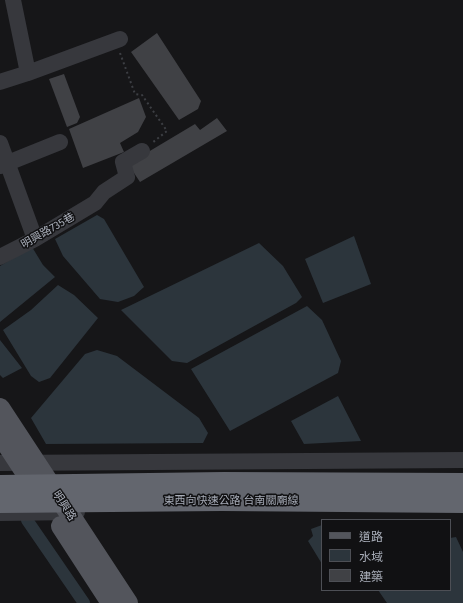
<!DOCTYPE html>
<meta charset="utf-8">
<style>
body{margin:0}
#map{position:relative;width:463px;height:603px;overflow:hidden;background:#161618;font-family:"Fira Sans","Noto Sans TC",sans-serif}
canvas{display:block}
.legend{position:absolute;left:321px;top:519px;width:130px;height:72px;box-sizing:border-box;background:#111113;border:1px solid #4d4f55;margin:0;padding:5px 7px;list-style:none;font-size:12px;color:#a8adb8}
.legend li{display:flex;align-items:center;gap:8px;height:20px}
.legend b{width:20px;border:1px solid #4d4f55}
</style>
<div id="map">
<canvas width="463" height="603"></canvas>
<ul class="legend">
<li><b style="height:5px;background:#53555c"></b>道路</li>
<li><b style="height:11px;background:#2c353c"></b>水域</li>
<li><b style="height:11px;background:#404145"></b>建築</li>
</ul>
</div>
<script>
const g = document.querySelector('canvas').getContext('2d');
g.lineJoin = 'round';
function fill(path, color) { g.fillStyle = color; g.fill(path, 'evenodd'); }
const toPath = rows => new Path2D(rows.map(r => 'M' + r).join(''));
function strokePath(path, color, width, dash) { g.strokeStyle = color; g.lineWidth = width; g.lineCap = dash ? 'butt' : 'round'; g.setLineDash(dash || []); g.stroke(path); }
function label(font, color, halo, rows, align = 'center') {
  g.font = font + ' "Fira Sans","Noto Sans TC",sans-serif'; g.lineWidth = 3; g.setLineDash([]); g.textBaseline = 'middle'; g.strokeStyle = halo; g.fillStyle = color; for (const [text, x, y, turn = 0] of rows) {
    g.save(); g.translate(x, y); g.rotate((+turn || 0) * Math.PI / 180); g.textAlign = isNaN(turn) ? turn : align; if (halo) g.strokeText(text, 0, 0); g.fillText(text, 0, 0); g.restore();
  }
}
const water = toPath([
 [97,215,104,219,144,287,134,296,118,302,100,299,63,256,55,239],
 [354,236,371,284,323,303,305,259],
 [259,243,283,266,302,297,296,303,187,363,172,361,121,310],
 [32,247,43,265,55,277,0,322,0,266],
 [58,285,74,295,98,318,50,378,39,382,31,376,3,330,31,310],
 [307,306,322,320,341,361,338,373,230,431,191,369],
 [0,340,22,368,3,378,0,375],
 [97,350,117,356,199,418,208,433,203,443,46,444,31,418,85,354],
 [338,396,361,441,304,444,291,421],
 [322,525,322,564,308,541,313,536,311,529],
 [456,537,463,552,463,603,387,603,378,590,450,590,450,538]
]);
const canal = toPath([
 [27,520,84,603]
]);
const building = toPath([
 [157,33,201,101,198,109,179,120,131,52],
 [64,74,80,117,77,123,67,127,49,79],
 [139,98,146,117,138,132,120,143,124,152,83,168,69,129],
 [217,118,227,131,140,182,128,164,195,124,200,130]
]);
const path = toPath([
 [120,53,135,94,142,95,167,131,152,143]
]);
const minor = toPath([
 [28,73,120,39],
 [0,82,28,73,13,0],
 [0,143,35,239],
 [0,166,60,142],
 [0,257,35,239,95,203,104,192,127,177,123,162,142,151],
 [0,463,463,460],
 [0,513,77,512]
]);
const major = toPath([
 [0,408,128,603],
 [0,434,42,498],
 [61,526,111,603]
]);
const highwayBridge = toPath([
 [0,486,224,483,463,484],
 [0,502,222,500,463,502]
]);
const streetNames = [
 ["明興路735巷",48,231,-30],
 ["東西向快速公路 台南關廟線",231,501],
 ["明興路",64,506,57]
];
fill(water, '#2c353c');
strokePath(canal, '#2c353c', 12);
fill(building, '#404145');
strokePath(path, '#3d3f44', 2, [2, 3]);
strokePath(minor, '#37383d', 16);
strokePath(major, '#53555c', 20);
strokePath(highwayBridge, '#63666e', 22);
label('11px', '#a8adb8', '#111113', streetNames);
</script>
